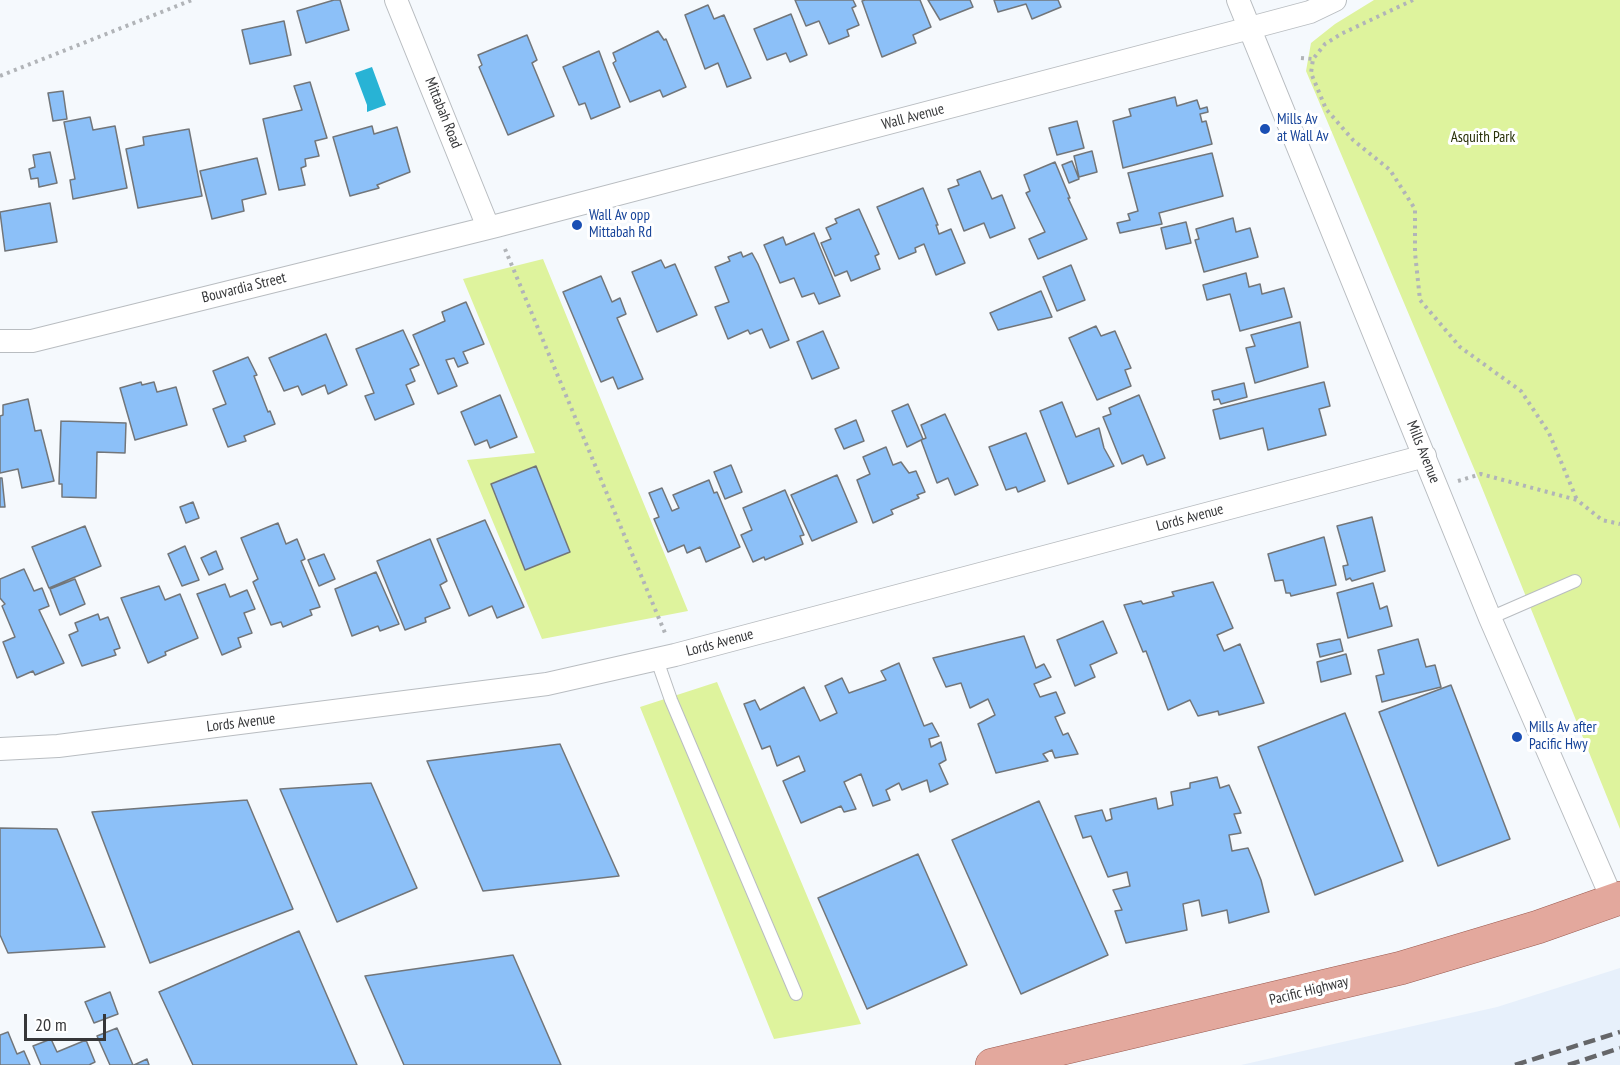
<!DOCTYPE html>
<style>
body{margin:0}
#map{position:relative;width:1620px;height:1065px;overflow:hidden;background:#f5f9fd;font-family:"PT Sans Narrow",sans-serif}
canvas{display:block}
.scale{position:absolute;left:24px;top:1014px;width:82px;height:27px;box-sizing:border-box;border:3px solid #363739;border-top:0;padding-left:8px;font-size:18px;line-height:21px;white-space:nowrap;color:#363739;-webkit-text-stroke:4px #fff;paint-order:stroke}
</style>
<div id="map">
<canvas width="1620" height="1065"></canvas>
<div class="scale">20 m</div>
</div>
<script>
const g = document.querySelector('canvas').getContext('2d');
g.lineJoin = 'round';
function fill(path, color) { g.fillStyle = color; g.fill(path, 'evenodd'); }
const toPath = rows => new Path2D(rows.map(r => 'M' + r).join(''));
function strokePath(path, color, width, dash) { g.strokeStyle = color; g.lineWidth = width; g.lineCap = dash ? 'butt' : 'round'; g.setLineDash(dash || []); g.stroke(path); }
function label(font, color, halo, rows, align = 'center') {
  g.font = font + ' "PT Sans Narrow",sans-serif'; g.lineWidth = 6; g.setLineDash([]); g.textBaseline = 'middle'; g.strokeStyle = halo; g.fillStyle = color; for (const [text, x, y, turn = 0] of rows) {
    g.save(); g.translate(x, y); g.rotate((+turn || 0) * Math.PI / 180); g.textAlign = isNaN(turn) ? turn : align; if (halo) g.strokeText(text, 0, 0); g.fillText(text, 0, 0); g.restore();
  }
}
const built = toPath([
 [1620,968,1620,1065,1241,1065,1497,1007]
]);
const green = toPath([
 [1374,0,1620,0,1620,829,1478,478,1306,71,1311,43,1335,24],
 [543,259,688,611,542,639,467,460,535,453,463,279],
 [717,682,861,1024,774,1039,640,707]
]);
const water = toPath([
 [372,67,386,105,367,112,367,105,355,73]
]);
const building = toPath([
 [334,0,340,0,349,30,306,43,297,11,334,0],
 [795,0,853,0,856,6,852,8,859,25,847,30,849,36,829,44,819,21,806,26,795,0],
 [865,0,920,0,931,27,913,35,916,43,882,57,862,1,865,0],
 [928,0,970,0,973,7,940,20,928,0],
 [994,0,1058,0,1061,7,1032,19,1026,4,998,12,994,0],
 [708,5,714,19,724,15,751,78,727,87,718,63,705,69,685,15,708,5],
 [791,14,807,55,790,62,786,53,767,60,754,29,791,14],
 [284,21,291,55,250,64,242,30,284,21],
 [658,31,664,40,666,39,686,87,663,97,660,90,630,102,613,63,616,61,613,53,658,31],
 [527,35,537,60,532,63,554,116,508,135,479,67,482,65,478,55,527,35],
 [599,51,620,107,591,119,585,103,579,105,563,67,599,51],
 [310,82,327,138,315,141,319,156,305,159,306,166,301,168,305,185,279,190,263,119,302,110,294,86,310,82],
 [63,91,67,119,53,121,48,93,63,91],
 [1175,97,1177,106,1197,100,1200,109,1207,107,1208,112,1200,114,1202,122,1206,121,1212,144,1123,168,1113,121,1131,116,1129,109,1175,97],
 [90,117,93,130,115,126,127,188,73,199,70,180,75,179,64,122,90,117],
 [1077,121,1084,148,1057,155,1049,128,1077,121],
 [372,126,374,134,397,127,410,172,377,185,379,188,350,196,333,137,372,126],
 [189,129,202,196,138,208,126,149,144,145,143,137,189,129],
 [1092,151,1097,172,1079,177,1074,156,1092,151],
 [50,152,57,183,39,187,38,178,31,179,29,169,35,167,33,155,50,152],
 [1212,153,1223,196,1159,213,1162,224,1120,233,1117,223,1130,220,1128,214,1138,211,1128,173,1212,153],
 [257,158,266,194,242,200,244,211,212,219,200,171,257,158],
 [1072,161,1079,179,1069,183,1062,165,1072,161],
 [1055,162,1070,198,1068,198,1087,239,1038,259,1029,239,1045,232,1026,193,1030,191,1024,175,1055,162],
 [980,171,992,199,1002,195,1015,228,990,238,984,223,964,231,948,189,959,185,957,180,980,171],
 [923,188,938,225,936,225,939,234,951,229,965,263,936,275,924,244,915,248,916,252,899,259,877,207,923,188],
 [50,203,57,242,5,251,0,212,50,203],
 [859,209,879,254,875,256,880,269,851,281,847,271,835,276,821,243,831,239,826,228,837,223,835,219,859,209],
 [1233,218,1236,232,1250,228,1258,257,1204,272,1195,240,1199,239,1196,229,1233,218],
 [1186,222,1191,243,1166,249,1161,228,1186,222],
 [814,233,840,296,819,304,814,293,802,297,794,278,780,283,764,245,783,237,786,245,814,233],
 [741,252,743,257,752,253,758,264,789,340,770,348,762,329,750,334,748,330,728,339,715,307,729,302,715,267,730,261,728,257,741,252],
 [661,260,665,268,675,264,697,315,657,332,632,272,661,260],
 [1071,265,1085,300,1057,311,1043,277,1071,265],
 [1246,273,1249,287,1260,284,1262,294,1284,288,1292,317,1240,331,1230,294,1207,300,1203,285,1246,273],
 [601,276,612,302,620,298,626,314,617,318,643,379,618,389,613,377,601,382,563,292,601,276],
 [1041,291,1052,317,998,330,990,313,1041,291],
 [466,302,484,344,463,352,468,363,458,367,454,358,446,360,457,386,438,394,413,335,445,321,442,312,466,302],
 [1300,322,1308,367,1255,383,1246,348,1255,346,1251,335,1300,322],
 [1096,326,1101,336,1115,331,1131,368,1125,370,1131,386,1097,400,1069,338,1096,326],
 [403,330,419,365,410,369,415,381,406,385,414,404,375,420,365,396,374,393,356,349,403,330],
 [823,331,839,368,812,379,797,342,823,331],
 [326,334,347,385,328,394,325,385,302,395,298,386,284,391,269,358,326,334],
 [248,357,257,375,254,376,268,412,270,411,275,424,244,436,246,441,228,447,213,409,226,404,213,371,248,357],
 [141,382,142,385,154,382,157,392,176,387,187,425,135,440,120,388,141,382],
 [1324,382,1330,406,1319,409,1326,435,1268,450,1263,428,1220,439,1213,410,1324,382],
 [1244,383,1247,397,1221,404,1219,399,1214,400,1212,391,1244,383],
 [500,395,517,437,490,448,487,440,475,445,461,412,500,395],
 [1139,395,1165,458,1147,465,1143,455,1122,464,1103,417,1111,414,1109,408,1139,395],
 [28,399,35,431,41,430,54,481,22,488,18,469,0,473,0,416,3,415,3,405,28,399],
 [1062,402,1076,437,1099,428,1104,448,1114,466,1068,484,1040,411,1062,402],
 [908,404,923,439,907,447,892,411,908,404],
 [945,414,978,485,955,495,948,478,937,483,921,440,926,438,921,425,945,414],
 [856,420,864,441,844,449,835,429,856,420],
 [61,421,126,423,125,453,97,452,96,498,62,497,62,484,59,484,61,421],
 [1026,433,1045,481,1018,492,1016,487,1006,490,989,447,1026,433],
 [886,447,893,465,901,462,909,473,916,471,925,492,917,495,919,498,891,510,893,514,873,523,857,480,870,474,863,457,886,447],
 [731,465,742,492,725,499,714,472,731,465],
 [536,466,570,552,525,570,491,484,536,466],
 [837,475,857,522,812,541,791,495,837,475],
 [0,478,2,478,5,507,0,507,0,478],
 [709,480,714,493,717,492,740,547,706,562,700,547,687,553,684,545,668,552,654,519,659,517,649,493,662,488,672,511,679,508,673,495,709,480],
 [785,490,804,535,800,536,803,544,765,560,764,557,753,562,741,535,752,530,743,508,785,490],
 [193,502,199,518,186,523,180,507,193,502],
 [1372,517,1385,571,1352,581,1350,578,1346,580,1343,566,1348,565,1337,526,1372,517],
 [485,520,524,607,497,618,492,606,469,616,437,539,485,520],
 [278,523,286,544,297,539,305,559,301,561,320,607,310,610,312,615,283,627,281,622,271,625,253,582,258,579,241,538,278,523],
 [85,526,101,566,49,588,32,547,85,526],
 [1324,537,1336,585,1291,596,1290,593,1286,593,1283,580,1275,581,1268,554,1324,537],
 [430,539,447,581,440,585,450,608,425,618,426,622,405,630,377,561,430,539],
 [185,546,199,580,182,586,168,554,185,546],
 [216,551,223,569,209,575,201,558,216,551],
 [324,554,335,579,319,586,308,560,324,554],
 [24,569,34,591,42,588,49,606,39,610,64,663,35,675,33,671,17,678,3,642,15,637,2,606,5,604,0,598,0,579,24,569],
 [376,572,399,624,380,631,378,626,352,636,335,589,376,572],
 [75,579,85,604,60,615,50,589,75,579],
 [1213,582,1233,628,1217,635,1224,651,1240,644,1264,703,1219,715,1218,711,1198,716,1190,700,1168,710,1146,651,1143,652,1124,605,1141,601,1143,604,1174,596,1172,592,1213,582],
 [1373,583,1380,609,1387,606,1392,626,1348,638,1337,593,1373,583],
 [225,584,230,597,247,590,255,609,244,613,252,633,238,638,241,647,222,655,197,594,225,584],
 [159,586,165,600,180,594,198,638,165,652,166,655,148,663,121,598,159,586],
 [98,614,100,620,108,617,120,648,114,650,116,655,82,666,69,635,78,631,75,623,98,614],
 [1103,621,1117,653,1090,665,1095,677,1075,686,1057,640,1103,621],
 [1024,636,1036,668,1044,664,1051,677,1034,684,1040,697,1056,692,1065,713,1055,717,1063,735,1068,733,1078,754,1055,758,1052,750,1043,754,1048,761,996,773,978,724,995,715,988,699,970,708,961,683,946,687,933,658,1024,636],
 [1340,639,1343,651,1320,657,1317,644,1340,639],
 [1418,639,1426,667,1435,665,1441,687,1382,702,1376,676,1384,674,1378,650,1418,639],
 [1346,654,1351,674,1321,682,1317,662,1346,654],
 [899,663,924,726,932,723,939,736,929,739,931,747,941,742,946,760,939,764,948,784,930,792,927,780,902,790,899,783,886,790,890,800,873,806,861,774,844,782,856,809,844,812,841,806,801,823,783,781,805,771,799,756,777,766,770,746,762,749,744,704,755,700,760,710,804,687,820,721,837,713,825,686,842,678,849,693,886,680,881,671,899,663],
 [1451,685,1510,839,1438,866,1379,712,1451,685],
 [1345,713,1403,861,1315,895,1258,747,1345,713],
 [560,744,619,876,483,891,427,761,560,744],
 [1217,777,1220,788,1229,785,1241,813,1234,814,1241,833,1229,835,1232,851,1248,848,1261,880,1269,912,1229,923,1227,910,1202,916,1199,900,1183,904,1187,930,1126,943,1115,911,1122,910,1113,890,1130,886,1127,872,1108,877,1091,836,1083,838,1075,816,1102,810,1106,821,1112,819,1110,809,1156,798,1158,809,1173,805,1171,792,1190,788,1190,783,1217,777],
 [371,783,417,888,337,922,280,789,371,783],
 [247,800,293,909,150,963,92,812,247,800],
 [1039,801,1108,955,1021,994,952,840,1039,801],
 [0,828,57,829,105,947,8,953,0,935,0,828],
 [918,854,967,965,867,1009,818,898,918,854],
 [299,931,357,1065,193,1065,159,992,299,931],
 [513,955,561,1065,404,1065,365,976,513,955],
 [110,992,118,1014,94,1023,85,1002,110,992],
 [117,1028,133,1065,110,1065,97,1036,117,1028],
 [8,1032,17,1054,24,1051,30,1065,0,1065,0,1035,8,1032],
 [51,1039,57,1052,86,1040,95,1062,89,1065,41,1065,33,1046,51,1039],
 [147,1059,149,1065,134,1065,147,1059]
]);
const path = toPath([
 [1413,0,1341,34,1325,44,1313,59,1311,73,1326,109,1353,140,1390,170,1415,209,1415,253,1420,300,1460,347,1521,391,1549,433,1577,500],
 [1301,58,1313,59],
 [0,76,192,0],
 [505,249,665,633],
 [1458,481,1481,474,1577,500,1602,520,1620,524]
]);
const service = toPath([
 [1490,618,1575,581],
 [657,660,671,700,796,994]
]);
const minor = toPath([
 [396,0,488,227],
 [1238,0,1490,618,1613,901],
 [0,341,32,341,496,226,1250,28,1310,12,1335,0],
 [0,749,58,746,547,684,675,655,1425,456]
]);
const primary = toPath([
 [992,1065,1401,968,1538,927,1620,898]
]);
const rail = toPath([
 [1515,1065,1620,1032],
 [1568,1065,1620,1048]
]);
const markers = [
 [1265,129,6,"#1a4fb4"],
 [577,225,6,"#1a4fb4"],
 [1517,737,6,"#1a4fb4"]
];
const streetNames = [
 ["Mittabah Road",443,113,68],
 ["Wall Avenue",913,117,-15],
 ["Bouvardia Street",244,288,-14],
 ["Mills Avenue",1423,452,68],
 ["Lords Avenue",1190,518,-15],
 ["Lords Avenue",720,643,-15],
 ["Lords Avenue",241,723,-7],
 ["Pacific Highway",1309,991,-14]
];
const transitNames = [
 ["Mills Av",1277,120],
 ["at Wall Av",1277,137],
 ["Wall Av opp",589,216],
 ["Mittabah Rd",589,233],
 ["Mills Av after",1529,728],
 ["Pacific Hwy",1529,745]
];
const parkNames = [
 ["Asquith Park",1483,138]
];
fill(built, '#e7f0fb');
fill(green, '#def39d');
fill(water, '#28b3d5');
fill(building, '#8cc0f8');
strokePath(building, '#72767a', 1.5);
strokePath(service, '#b9bdc1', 14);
strokePath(minor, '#b9bdc1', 24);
strokePath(primary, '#9b5b50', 34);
strokePath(path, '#b1b4b8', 4, [3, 4.5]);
strokePath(service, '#fff', 12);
strokePath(minor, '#fff', 22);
strokePath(primary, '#e3a89d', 33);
strokePath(rail, '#656669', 4.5, [12, 6]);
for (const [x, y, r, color] of markers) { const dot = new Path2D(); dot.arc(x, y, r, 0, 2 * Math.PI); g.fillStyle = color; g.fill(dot); strokePath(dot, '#fff', 2); }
label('15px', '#363739', '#fff', streetNames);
label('15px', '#164399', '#fff', transitNames, 'left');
label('15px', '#272f07', '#fff', parkNames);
</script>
